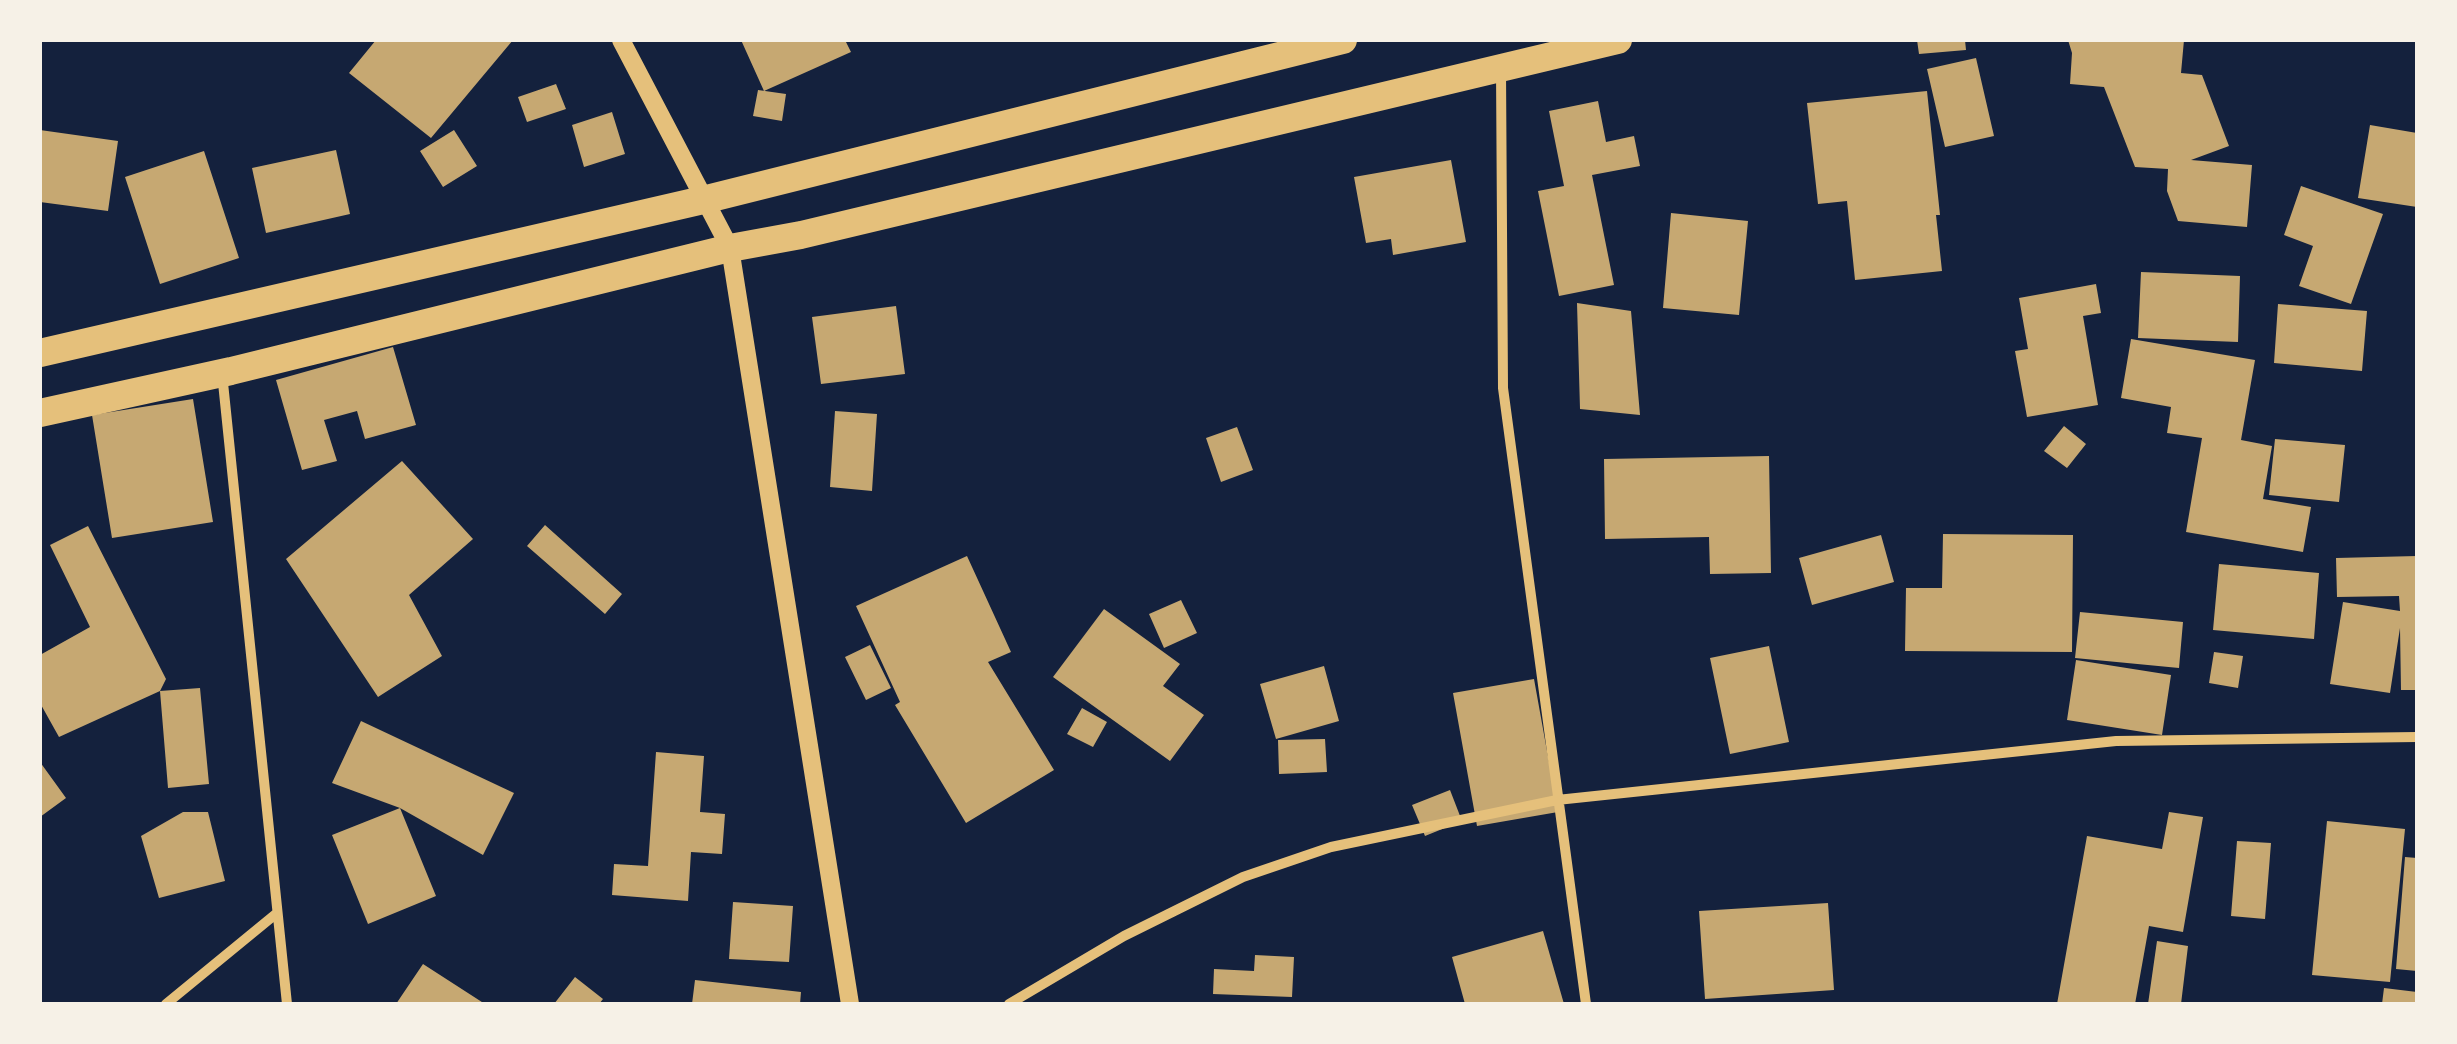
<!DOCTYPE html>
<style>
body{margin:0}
#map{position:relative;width:2457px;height:1044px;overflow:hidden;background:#14213d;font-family:"IBM Plex Sans",sans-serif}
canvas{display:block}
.frame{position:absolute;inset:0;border:42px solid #f6f1e7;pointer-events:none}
</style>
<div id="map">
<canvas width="2457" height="1044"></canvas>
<div class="frame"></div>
</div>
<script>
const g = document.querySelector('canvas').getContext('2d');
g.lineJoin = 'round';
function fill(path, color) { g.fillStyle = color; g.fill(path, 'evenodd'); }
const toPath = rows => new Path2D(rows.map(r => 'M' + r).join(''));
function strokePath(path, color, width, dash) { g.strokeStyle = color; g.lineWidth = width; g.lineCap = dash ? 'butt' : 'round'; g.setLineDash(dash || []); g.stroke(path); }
const building = toPath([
 [376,40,513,40,431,138,349,73],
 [741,40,845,40,851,52,764,91],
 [1917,40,1965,40,1966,50,1919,54],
 [2068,40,2184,40,2181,73,2202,75,2229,146,2191,160,2252,165,2247,227,2178,221,2167,191,2168,169,2135,167,2104,87,2070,84,2072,53],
 [1976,58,1994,136,1945,147,1927,69],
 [556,84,566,109,527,122,518,97],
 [758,90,786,94,782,121,753,116],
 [1927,91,1940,215,1936,215,1942,271,1855,280,1847,201,1818,204,1807,103],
 [1598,101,1606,142,1634,136,1640,166,1592,175,1614,285,1559,296,1538,191,1564,186,1549,111],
 [612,112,625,154,584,167,572,125],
 [2370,125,2417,133,2417,207,2358,198],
 [40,130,118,141,108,211,40,202],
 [454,130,477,166,443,187,420,151],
 [336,150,350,214,266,233,252,168],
 [204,151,239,258,160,284,125,177],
 [1451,160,1466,242,1393,255,1391,239,1366,243,1354,177],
 [2301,186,2383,214,2351,304,2299,286,2313,246,2284,235],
 [1671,213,1748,221,1739,315,1663,308],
 [2141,272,2240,276,2238,342,2138,338],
 [2096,284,2101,313,2083,316,2098,405,2027,417,2015,351,2028,349,2019,298],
 [1577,303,1631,311,1640,415,1580,409],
 [2278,304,2367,311,2362,371,2274,363],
 [896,306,905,374,821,384,812,317],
 [2131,339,2255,360,2241,440,2272,446,2263,499,2311,507,2303,552,2186,532,2202,438,2167,433,2171,407,2121,398],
 [393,347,416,425,365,439,357,411,324,420,337,461,302,470,276,380],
 [193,399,213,522,112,538,92,415],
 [835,411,877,414,872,491,830,487],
 [2064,426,2086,444,2067,468,2044,451],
 [1237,427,1253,470,1221,482,1206,438],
 [2275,439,2345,445,2339,502,2269,495],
 [1769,456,1771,573,1710,574,1709,537,1605,539,1604,459],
 [402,461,473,539,409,595,442,656,378,697,286,559],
 [545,525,622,594,605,614,527,546],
 [88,526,166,679,160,691,59,737,40,703,40,655,90,627,50,545],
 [1943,534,2073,535,2072,652,1905,651,1906,588,1942,588],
 [1881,535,1894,582,1812,605,1799,558],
 [967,556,1011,652,988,662,1054,770,966,823,895,705,900,702,856,606],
 [2417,556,2417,690,2401,690,2400,628,2390,693,2330,684,2343,602,2400,611,2399,596,2337,597,2336,558],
 [2219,564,2319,573,2314,639,2213,630],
 [1181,600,1197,633,1164,648,1149,614],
 [1104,609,1180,664,1163,686,1204,715,1170,761,1053,677],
 [2080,612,2183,622,2179,668,2075,658],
 [870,645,891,688,866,700,845,657],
 [1769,646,1789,742,1730,754,1710,658],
 [2214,652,2243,656,2238,688,2209,683],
 [2076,660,2171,675,2162,735,2067,720],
 [1324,666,1339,721,1276,739,1260,684],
 [1534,679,1558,812,1477,826,1453,693],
 [200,688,209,784,168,788,160,691],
 [1082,708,1107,722,1093,747,1067,734],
 [361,721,514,793,483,855,400,808,436,896,368,924,332,835,400,808,332,783],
 [1325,739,1327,772,1279,774,1278,740],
 [656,752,704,756,700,812,725,814,722,854,691,852,688,901,612,895,614,864,648,866],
 [40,762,66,798,40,817],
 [1450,790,1462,821,1425,836,1412,805],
 [183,812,208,812,225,881,159,898,141,836],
 [2169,812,2203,817,2183,932,2149,926,2135,1004,2057,1004,2087,836,2162,849],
 [2327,821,2405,829,2390,982,2312,975],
 [2237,841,2271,843,2265,919,2231,916],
 [2405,857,2417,858,2417,971,2396,969],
 [733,902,793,906,789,962,729,959],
 [1828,903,1834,990,1705,999,1699,911],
 [1543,931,1564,1004,1465,1004,1452,957],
 [2157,941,2188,946,2181,1004,2148,1004],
 [1255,955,1294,957,1292,997,1213,994,1214,969,1254,971],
 [423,964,485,1004,396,1004],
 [575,977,603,999,599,1004,554,1004],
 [695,980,801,992,800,1004,692,1004],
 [2384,988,2417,992,2417,1004,2382,1004]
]);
const minor = toPath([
 [1501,70,1503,388,1586,1004],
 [222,373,287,1004],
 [166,1004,277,913],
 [1009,1004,1124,936,1243,877,1331,847,1557,800,2116,741,2417,737]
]);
const tertiary = toPath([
 [621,40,730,248,850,1004]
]);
const trunk = toPath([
 [40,353,703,200,1343,40],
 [40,413,231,371,730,248,801,235,1618,40]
]);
fill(building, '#c6a872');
strokePath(minor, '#e5c07b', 10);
strokePath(tertiary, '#e5c07b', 18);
strokePath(trunk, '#e5c07b', 28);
</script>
